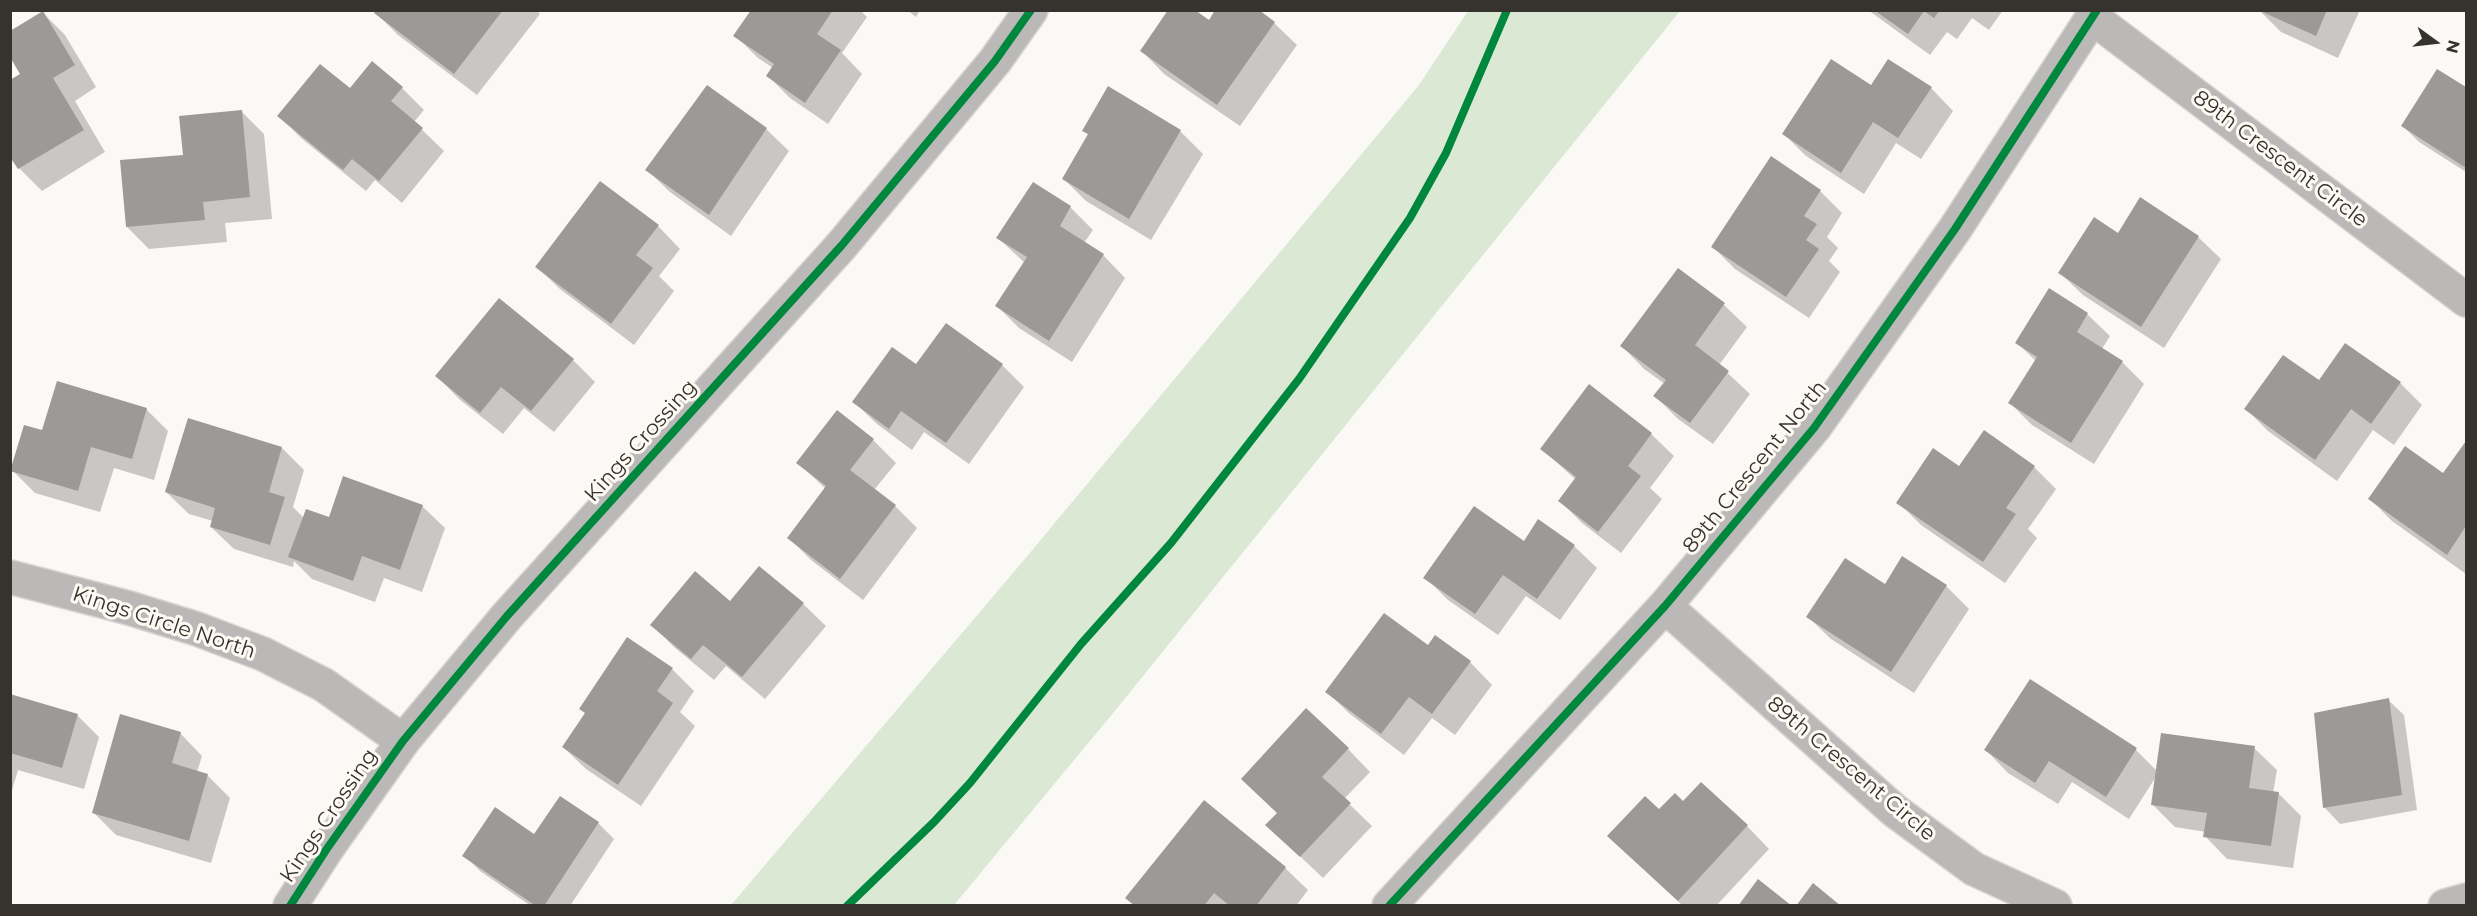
<!DOCTYPE html>
<style>
body{margin:0}
#map{position:relative;width:2477px;height:916px;overflow:hidden;background:#fbf9f6;font-family:Montserrat,sans-serif}
canvas{display:block}
.frame{position:absolute;inset:0;border:12px solid #36332f;pointer-events:none}
.north{position:absolute;left:2405px;top:12px;width:60px;height:60px;-webkit-text-stroke:4px #fefaf3;paint-order:stroke;rotate:105deg;font-size:16px;font-weight:700;line-height:24px;text-align:center;color:#36332f}
.north::after{content:'';display:block;margin:auto;width:21px;height:27px;background:#36332f;clip-path:polygon(50% 0,100% 100%,50% 72%,0 100%)}
</style>
<div id="map">
<canvas width="2477" height="916"></canvas>
<div class="frame"></div>
<div class="north">N</div>
</div>
<script>
const g = document.querySelector('canvas').getContext('2d');
g.lineJoin = 'round';
function fill(path, color) { g.fillStyle = color; g.fill(path, 'evenodd'); }
const toPath = rows => new Path2D(rows.map(r => 'M' + r).join(''));
function strokePath(path, color, width, dash) { g.strokeStyle = color; g.lineWidth = width; g.lineCap = dash ? 'butt' : 'round'; g.setLineDash(dash || []); g.stroke(path); }
function label(font, color, halo, rows, align = 'center') {
  g.font = font + ' Montserrat,sans-serif'; g.lineWidth = 6; g.setLineDash([]); g.textBaseline = 'middle'; g.strokeStyle = halo; g.fillStyle = color; for (const [text, x, y, turn = 0] of rows) {
    g.save(); g.translate(x, y); g.rotate((+turn || 0) * Math.PI / 180); g.textAlign = isNaN(turn) ? turn : align; if (halo) g.strokeText(text, 0, 0); g.fillText(text, 0, 0); g.restore();
  }
}
const green = toPath([
 [1468,11,1680,11,1114,712,954,905,731,905,1024,560,1419,85]
]);
const shadow = toPath([
 [378,10,536,10,540,14,477,95,398,35,376,13],
 [752,10,860,10,867,17,842,53,862,74,828,124,790,98,768,76,773,68,758,58,735,35],
 [907,10,920,10,916,17],
 [1256,10,1274,23,1297,45,1240,126,1164,74,1142,51,1209,22],
 [1868,10,2003,10,1989,30,1972,18,1957,39,1947,32,1930,55],
 [2259,10,2360,10,2338,58,2281,32],
 [43,13,65,35,96,87,75,101,105,152,42,191,19,168,10,154,23,75],
 [2438,71,2466,89,2466,172,2419,142,2403,126],
 [708,87,766,129,789,151,731,236,670,192,647,170],
 [1871,87,1931,88,1953,111,1921,159,1896,143,1864,194,1806,156,1784,134],
 [402,88,424,110,414,122,444,151,402,203,375,180,366,191,301,138,279,116,350,90],
 [1109,88,1180,131,1203,154,1151,240,1086,201,1064,179,1089,136,1084,130],
 [242,112,264,134,272,219,225,223,227,242,149,249,127,227,184,156],
 [1033,184,1070,207,1093,230,1084,243,1103,255,1125,278,1072,362,1019,328,997,306,1025,263,998,238],
 [1820,191,1842,213,1827,237,1838,248,1829,261,1840,272,1809,318,1735,269,1713,247],
 [2141,200,2198,237,2221,259,2164,348,2083,295,2060,273,2118,235],
 [658,226,680,249,659,276,674,291,634,345,560,289,537,267],
 [1678,270,1724,305,1747,327,1719,365,1750,394,1713,444,1678,419,1655,396,1665,384,1644,369,1622,346],
 [2087,314,2110,336,2102,349,2122,362,2144,384,2094,464,2032,425,2010,403,2036,361,2016,342],
 [573,360,595,382,554,432,524,408,503,434,459,399,437,376],
 [1002,365,1024,387,969,464,924,432,912,450,877,424,854,402,916,366],
 [2319,382,2400,383,2422,405,2394,445,2373,430,2337,481,2268,431,2246,409],
 [146,409,168,431,154,480,114,468,100,512,35,493,12,470,43,432],
 [837,412,873,440,896,463,874,490,895,506,917,528,863,600,811,560,789,538,826,489,798,463],
 [1651,434,1674,456,1650,488,1662,499,1621,553,1582,523,1560,501,1576,480,1542,449],
 [2466,444,2466,574,2392,521,2370,499,2444,475],
 [282,448,304,470,293,507,304,518,330,519,422,506,445,528,422,592,384,578,375,602,312,579,294,561,293,567,234,549,211,527,213,521,189,514,166,492],
 [2034,467,2056,489,2028,529,2037,538,2005,583,1921,525,1898,502,1959,468],
 [1524,543,1574,546,1597,568,1560,620,1526,596,1498,635,1448,600,1425,577],
 [1903,558,1946,586,1969,609,1914,693,1831,639,1808,617,1885,586],
 [759,568,803,604,826,626,765,699,726,666,714,680,674,647,652,625,730,603],
 [1436,637,1470,662,1492,685,1455,735,1432,718,1404,755,1350,714,1327,692,1428,647],
 [672,669,694,691,680,712,695,726,641,806,586,769,563,747],
 [2030,681,2136,750,2157,771,2254,748,2277,770,2273,793,2278,793,2301,816,2293,868,2227,859,2205,836,2206,832,2175,827,2153,805,2157,775,2129,819,2072,782,2058,804,2008,773,1986,750],
 [10,695,77,715,99,737,84,789,18,770,10,797],
 [2388,700,2404,715,2417,810,2340,824,2325,808,2316,714],
 [180,733,202,756,197,772,208,776,230,798,211,863,116,835,93,812],
 [1348,749,1370,772,1344,799,1372,826,1323,878,1267,825],
 [561,798,598,823,614,839,570,906,531,906,480,871,464,855,534,836],
 [1204,802,1285,868,1308,890,1296,906,1135,906],
 [1683,804,1747,826,1769,849,1716,906,1683,906,1632,858,1660,811]
]);
const building = toPath([
 [376,10,503,10,454,74,374,13],
 [751,10,833,10,817,34,841,50,805,103,766,76,774,64,733,36],
 [1168,10,1195,10,1209,20,1215,10,1259,10,1275,22,1217,105,1140,51],
 [1874,10,1940,10,1934,18,1924,11,1908,34],
 [2258,10,2327,10,2316,36],
 [43,11,75,65,53,78,84,130,18,169,10,157,10,80,20,74,10,57,10,31],
 [1831,59,1871,85,1888,59,1932,87,1898,138,1873,122,1841,173,1782,134],
 [372,61,403,87,391,101,423,128,379,181,352,159,343,170,277,116,320,64,350,88],
 [2437,69,2466,87,2466,168,2401,126],
 [707,85,767,128,709,215,645,170],
 [1108,86,1181,130,1129,219,1062,179,1088,134,1082,131],
 [242,110,250,197,203,202,205,220,126,227,120,160,183,155,179,116],
 [1771,156,1821,190,1804,216,1817,224,1806,240,1819,249,1786,297,1711,247],
 [600,181,659,225,636,255,653,268,611,324,535,267],
 [1033,182,1071,206,1060,226,1104,254,1049,341,995,306,1027,257,996,238],
 [2140,197,2199,236,2141,327,2058,273,2094,217,2118,233],
 [1678,268,1725,303,1695,345,1729,371,1690,423,1653,396,1666,380,1620,346],
 [2049,288,2088,313,2077,332,2123,361,2071,443,2008,403,2037,357,2015,343],
 [499,298,574,359,531,411,501,387,480,413,435,376],
 [946,323,1003,364,946,443,901,411,889,429,852,402,892,347,916,364],
 [2345,343,2401,382,2371,424,2351,409,2315,460,2244,409,2283,355,2319,380],
 [57,381,147,408,132,459,91,447,78,491,10,471,24,425,42,430],
 [1589,384,1652,433,1628,466,1641,476,1598,532,1558,501,1576,477,1540,449],
 [837,410,874,439,850,470,896,505,840,579,787,538,826,486,796,463],
 [188,418,282,447,269,492,285,497,270,545,210,527,215,508,165,492],
 [1984,430,2035,466,2006,508,2016,514,1983,562,1896,503,1933,448,1959,466],
 [2466,441,2466,526,2447,555,2368,499,2405,446,2443,473],
 [343,476,423,505,400,570,362,556,353,581,288,557,306,509,329,517],
 [1474,506,1524,541,1538,519,1575,545,1537,599,1503,575,1475,614,1423,578],
 [1902,556,1947,585,1891,672,1806,617,1845,558,1885,584],
 [759,566,804,603,742,677,703,645,691,659,650,625,695,571,730,601],
 [1384,613,1428,645,1435,635,1471,661,1432,714,1409,697,1381,734,1325,692],
 [627,637,673,668,657,691,673,703,618,785,562,747,585,713,579,709],
 [2030,679,2137,748,2106,797,2049,761,2035,783,1984,750],
 [10,694,78,714,62,768,10,753],
 [2389,698,2402,795,2323,808,2314,713],
 [1306,708,1349,748,1322,777,1351,803,1300,857,1265,825,1277,813,1241,779],
 [120,714,181,732,172,763,208,774,189,841,92,813],
 [2161,733,2255,746,2249,788,2279,792,2271,846,2203,837,2207,813,2151,805],
 [1701,782,1748,825,1678,901,1607,836,1645,796,1659,809,1675,793,1683,801],
 [560,796,599,822,544,906,536,906,462,856,495,807,534,834],
 [1204,800,1286,867,1256,906,1230,906,1214,893,1204,906,1135,906,1125,898],
 [1758,879,1792,906,1738,906],
 [1813,883,1841,906,1796,906]
]);
const street = toPath([
 [2093,18,2466,300],
 [10,577,129,608,197,629,263,654,324,685,403,741],
 [1665,606,1895,811,1974,869,2055,906],
 [290,906,326,850,403,741,507,616,842,245,995,61,1031,10],
 [1389,906,1665,606,1814,428,1955,229,2097,10],
 [2445,906,2466,900]
]);
const cycleway = toPath([
 [290,906,326,850,403,741,507,616,842,245,995,61,1031,10],
 [847,906,934,822,970,783,1081,644,1171,543,1299,379,1410,218,1446,153,1507,10],
 [1389,906,1665,606,1814,428,1955,229,2097,10]
]);
const streetNames = [
 ["89th Crescent Circle",2280,159,37],
 ["Kings Crossing",641,441,-48],
 ["89th Crescent North",1755,467,-51],
 ["Kings Circle North",164,623,18],
 ["89th Crescent Circle",1851,769,40],
 ["Kings Crossing",329,816,-56]
];
fill(green, '#dae8d4');
fill(shadow, '#0003');
fill(building, '#9c9a97');
strokePath(street, '#d7d5d3', 36);
strokePath(street, '#bbb9b8', 33);
strokePath(cycleway, '#00873e', 8);
label('21px', '#36332f', '#fefaf3', streetNames);
</script>
